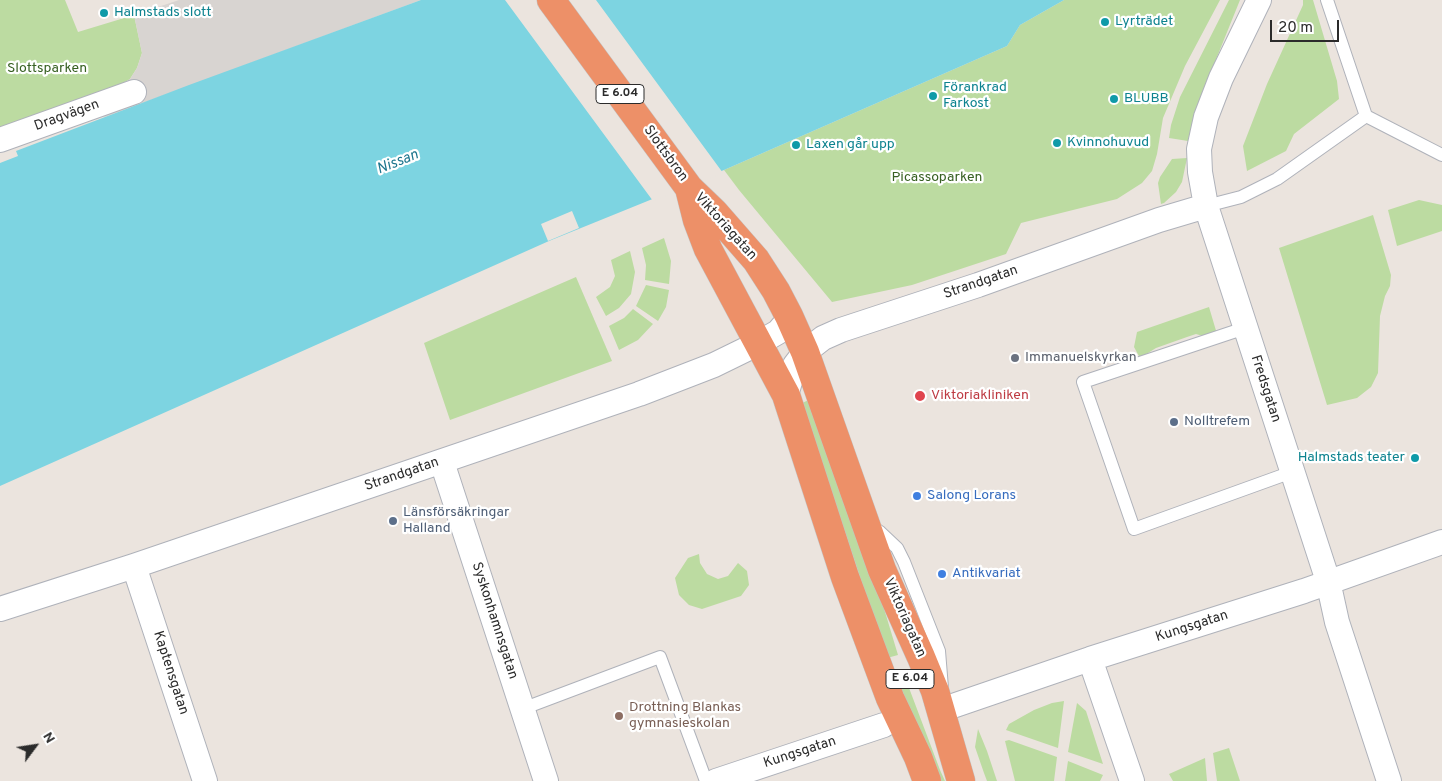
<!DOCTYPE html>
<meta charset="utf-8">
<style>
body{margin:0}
#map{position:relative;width:1442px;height:781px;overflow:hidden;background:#ebe4de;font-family:Overpass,sans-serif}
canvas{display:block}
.north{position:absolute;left:10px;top:721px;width:50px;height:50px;-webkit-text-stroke:4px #fff;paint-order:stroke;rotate:59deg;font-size:14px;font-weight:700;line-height:20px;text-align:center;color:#2b2b2b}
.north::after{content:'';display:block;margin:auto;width:18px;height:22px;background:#2b2b2b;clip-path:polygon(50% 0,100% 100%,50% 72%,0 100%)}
.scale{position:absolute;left:1270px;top:20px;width:69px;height:22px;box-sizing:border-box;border:2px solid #2b2b2b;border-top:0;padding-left:6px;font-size:15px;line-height:18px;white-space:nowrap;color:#2b2b2b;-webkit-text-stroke:4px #fff;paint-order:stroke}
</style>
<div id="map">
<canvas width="1442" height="781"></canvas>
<div class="north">N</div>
<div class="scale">20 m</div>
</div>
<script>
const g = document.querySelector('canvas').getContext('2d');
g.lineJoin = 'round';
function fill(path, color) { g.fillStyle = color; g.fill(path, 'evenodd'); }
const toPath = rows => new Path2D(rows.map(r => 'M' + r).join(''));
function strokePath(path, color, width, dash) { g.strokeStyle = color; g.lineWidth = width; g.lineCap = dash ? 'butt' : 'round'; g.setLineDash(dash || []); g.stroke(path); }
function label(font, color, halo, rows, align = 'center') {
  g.font = font + ' Overpass,sans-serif'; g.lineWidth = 4.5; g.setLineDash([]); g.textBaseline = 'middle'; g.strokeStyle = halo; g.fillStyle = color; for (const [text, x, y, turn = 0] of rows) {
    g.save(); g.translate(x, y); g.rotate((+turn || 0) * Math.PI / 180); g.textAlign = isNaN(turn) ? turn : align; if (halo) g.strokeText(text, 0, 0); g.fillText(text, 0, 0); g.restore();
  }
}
const green = toPath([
 [0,0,65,0,78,32,134,15,142,53,137,68,130,79,88,105,0,134],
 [1064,0,1220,0,1185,66,1163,118,1157,154,1152,171,1142,183,1117,199,1021,223,1006,254,912,285,832,302,739,190,724,170,1007,46,1020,25],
 [1229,0,1240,0,1198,104,1188,141,1169,138,1171,125,1180,97],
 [1303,0,1313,0,1337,81,1339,99,1294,134,1286,151,1247,171,1243,146,1267,84,1303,5],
 [1187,158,1182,182,1176,192,1164,203,1161,204,1158,183,1160,177,1172,159],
 [1419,200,1442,205,1442,231,1397,246,1388,210],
 [1373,215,1391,275,1390,286,1385,296,1380,316,1378,373,1371,387,1357,398,1327,405,1279,248],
 [664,238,671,261,669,284,645,280,646,265,642,248],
 [630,251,635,272,631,294,619,308,606,316,596,297,610,287,615,276,611,260],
 [576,277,612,361,450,420,424,343],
 [646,285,669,290,666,307,658,321,636,306],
 [1209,307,1217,334,1206,337,1196,334,1187,337,1156,348,1140,358,1134,347,1137,332],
 [633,309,653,324,638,340,619,350,609,326,624,318],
 [811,399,873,572,898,655,887,658,802,403],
 [699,554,700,563,707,574,718,579,728,576,738,563,747,571,749,585,741,596,702,609,689,605,679,595,675,578,688,558],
 [903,672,940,770,945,781,941,781,891,677],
 [1064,701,1058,748,1006,730,1009,724,1034,710,1052,703],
 [1077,703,1086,711,1103,764,1068,752],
 [978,729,987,751,997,781,987,781,984,773,975,747],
 [1009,740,1057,757,1054,781,1015,781,1005,741],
 [1229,748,1240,781,1217,781,1213,753],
 [1205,758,1207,781,1173,781,1169,774],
 [1068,761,1103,775,1100,781,1065,781]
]);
const plaza = toPath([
 [179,0,421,0,105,117,88,105,130,79,137,68,142,53,134,15]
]);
const water = toPath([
 [421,0,1064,0,1020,25,1007,46,724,170,549,241,0,486,0,163,18,156,16,151,189,85]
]);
const pier = toPath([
 [505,0,596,0,723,173,653,201],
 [572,211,579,228,548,241,541,224]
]);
const lane = toPath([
 [1366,116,1442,155],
 [1206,206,1241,197,1277,179,1366,116,1327,0],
 [1245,328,1083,382,1134,529,1292,472],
 [871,526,880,532,897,548,904,562,939,651,942,688],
 [522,709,660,657,706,781]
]);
const street = toPath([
 [1259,0,1221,78,1206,117,1199,149,1200,172,1206,206,1328,581,1337,622,1389,781],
 [0,140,134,92],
 [786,395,795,365,805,352,823,338,841,330,978,285,1159,220,1206,206],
 [442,462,546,781],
 [134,566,205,781],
 [0,609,134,566,639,394,714,365,759,343,778,332,784,325,789,316],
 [1090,659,1132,781],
 [941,710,1090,659,1304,591,1442,542],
 [716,781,884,725]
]);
const highway = toPath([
 [551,0,689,188,714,212,756,260,776,291,789,316,805,352,882,570,921,657,935,691,961,781],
 [689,188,697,220,708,249,786,395,845,577,890,698,918,757,927,781]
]);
const markers = [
 [104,13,5,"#0f9aa8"],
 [1105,22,5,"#0f9aa8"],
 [933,96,5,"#0f9aa8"],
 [1114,99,5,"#0f9aa8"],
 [1057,143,5,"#0f9aa8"],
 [796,145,5,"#0f9aa8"],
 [1015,358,5,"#6b7280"],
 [920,396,6,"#e0444e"],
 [1174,422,5,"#5c6f8a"],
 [1415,458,5,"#0f9aa8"],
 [917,496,5,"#3f7fe0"],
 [393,521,5,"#5c6f8a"],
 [942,574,5,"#3f7fe0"],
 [619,716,5,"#8d6e63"]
];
const shields = [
 [620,94,48],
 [910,679,48]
];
const shieldNames = [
 ["E 6.04",620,94],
 ["E 6.04",910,679]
];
const cultureNames = [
 ["Halmstads slott",114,13],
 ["Lyrträdet",1115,22],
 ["Förankrad",943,88],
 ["Farkost",943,104],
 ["BLUBB",1124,99],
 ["Kvinnohuvud",1067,143],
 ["Laxen går upp",806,145],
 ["Halmstads teater",1405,458,"right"]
];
const parkNames = [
 ["Slottsparken",47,69],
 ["Picassoparken",937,178]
];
const streetNames = [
 ["Dragvägen",67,116,-20],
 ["Slottsbron",665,154,54],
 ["Viktoriagatan",725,227,48],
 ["Strandgatan",981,283,-19],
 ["Fredsgatan",1265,389,72],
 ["Strandgatan",402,475,-19],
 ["Viktoriagatan",904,618,66],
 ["Syskonhamnsgatan",494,621,72],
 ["Kungsgatan",1192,627,-18],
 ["Kaptensgatan",170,673,72],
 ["Kungsgatan",800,753,-18]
];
const worshipNames = [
 ["Immanuelskyrkan",1025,358]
];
const healthNames = [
 ["Viktoriakliniken",931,396]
];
const serviceNames = [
 ["Nolltrefem",1184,422],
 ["Länsförsäkringar",403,513],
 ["Halland",403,529]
];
const shopNames = [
 ["Salong Lorans",927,496],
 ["Antikvariat",952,574]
];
const educationNames = [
 ["Drottning Blankas",629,708],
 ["gymnasieskolan",629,724]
];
const waterNames = [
 ["Nissan",398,163,-22]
];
fill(green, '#bcdba1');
fill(plaza, '#d8d4d1');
fill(water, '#7dd4e1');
fill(pier, '#ebe4de');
strokePath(lane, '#afb2ba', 14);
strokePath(street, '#afb2ba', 26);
strokePath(highway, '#c4c4c4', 29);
strokePath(lane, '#fff', 12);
strokePath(street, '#fff', 24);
strokePath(highway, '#ed9068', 28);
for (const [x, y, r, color] of markers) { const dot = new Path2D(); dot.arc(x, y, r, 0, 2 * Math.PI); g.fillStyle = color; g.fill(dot); strokePath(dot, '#fff', 2); }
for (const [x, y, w] of shields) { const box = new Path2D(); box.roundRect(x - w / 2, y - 9.5, w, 19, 4); g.fillStyle = '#fff'; g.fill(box); strokePath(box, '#2b2b2b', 1); }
label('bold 12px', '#2b2b2b', null, shieldNames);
label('14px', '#0d838f', '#fff', cultureNames, 'left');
label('14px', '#376022', '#fff', parkNames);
label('14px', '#2b2b2b', '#fff', streetNames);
label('14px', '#5b616d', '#fff', worshipNames, 'left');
label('14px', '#be3a42', '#fff', healthNames, 'left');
label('14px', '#4e5e75', '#fff', serviceNames, 'left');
label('14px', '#366cbe', '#fff', shopNames, 'left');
label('14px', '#785e54', '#fff', educationNames, 'left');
label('italic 15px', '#1c758d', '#fff', waterNames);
</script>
